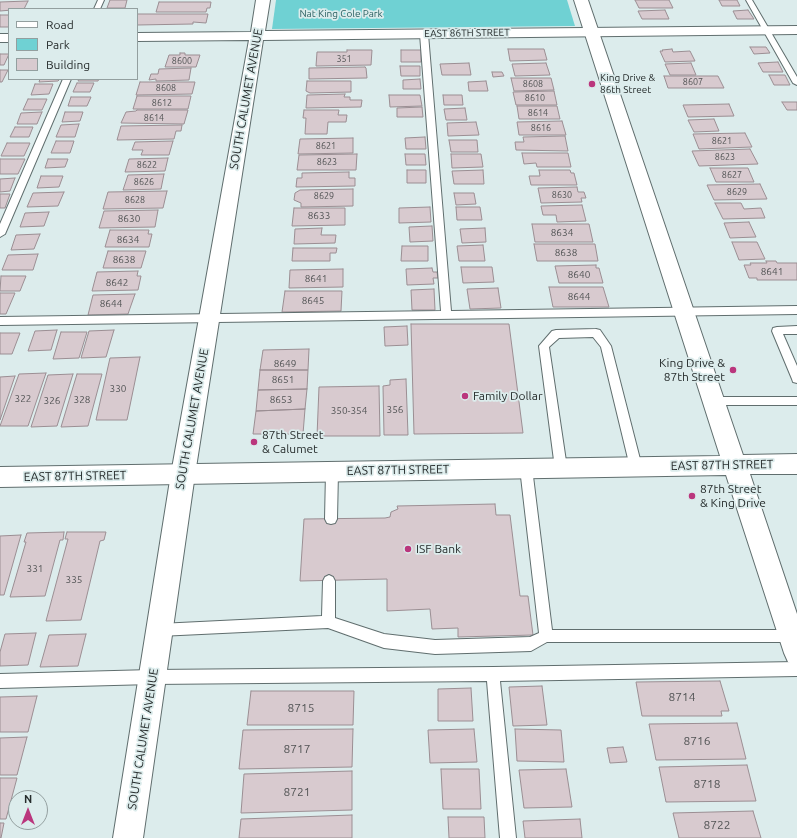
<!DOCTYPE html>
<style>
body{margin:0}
#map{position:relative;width:797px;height:838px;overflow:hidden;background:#dcecec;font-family:Ubuntu,sans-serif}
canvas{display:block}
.legend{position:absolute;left:8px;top:8px;width:130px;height:72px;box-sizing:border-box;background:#dcecec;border:1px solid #939f9f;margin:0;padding:5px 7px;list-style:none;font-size:12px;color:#262c2c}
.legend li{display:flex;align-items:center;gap:8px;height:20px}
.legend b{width:20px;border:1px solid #939f9f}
.north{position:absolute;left:8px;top:790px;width:40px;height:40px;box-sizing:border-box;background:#dcecec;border:1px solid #939f9f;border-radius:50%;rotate:0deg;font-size:11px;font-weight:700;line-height:16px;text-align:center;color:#262c2c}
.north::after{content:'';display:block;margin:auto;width:14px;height:18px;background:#ba367d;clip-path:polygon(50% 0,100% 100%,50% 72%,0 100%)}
</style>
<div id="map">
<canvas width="797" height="838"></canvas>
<ul class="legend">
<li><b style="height:5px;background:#fff"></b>Road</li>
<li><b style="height:11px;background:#6fd1d3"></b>Park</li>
<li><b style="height:11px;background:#d8cacf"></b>Building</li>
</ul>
<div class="north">N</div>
</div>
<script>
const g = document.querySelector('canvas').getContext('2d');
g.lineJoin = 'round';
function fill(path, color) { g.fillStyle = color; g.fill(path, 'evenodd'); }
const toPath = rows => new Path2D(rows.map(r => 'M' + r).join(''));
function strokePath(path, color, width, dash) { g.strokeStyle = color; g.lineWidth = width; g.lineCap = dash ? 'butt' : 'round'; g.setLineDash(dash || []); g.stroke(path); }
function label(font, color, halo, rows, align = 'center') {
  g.font = font + ' Ubuntu,sans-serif'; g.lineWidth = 3.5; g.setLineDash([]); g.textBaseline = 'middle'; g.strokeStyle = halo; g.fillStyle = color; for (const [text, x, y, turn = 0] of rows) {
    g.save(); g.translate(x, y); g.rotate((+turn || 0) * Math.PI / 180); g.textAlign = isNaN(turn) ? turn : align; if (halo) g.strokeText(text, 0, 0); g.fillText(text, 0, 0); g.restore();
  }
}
const green = toPath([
 [276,0,567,0,575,26,272,29]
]);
const building = toPath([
 [110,0,127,0,125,8,107,8,110,0],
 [635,0,669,0,673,8,639,8,635,0],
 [719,0,737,0,740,6,722,6,719,0],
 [28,1,24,9,0,11,0,2,28,1],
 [159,2,211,2,210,8,207,8,206,12,156,12,159,2],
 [665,10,669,19,642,19,638,11,665,10],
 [748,10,754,19,737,19,733,11,748,10],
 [137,14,208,14,206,23,193,22,193,24,137,25,137,14],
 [0,15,9,15,9,27,0,27,0,15],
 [750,47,766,47,770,53,754,54,750,47],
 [508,49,544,49,547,60,510,61,508,49],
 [672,49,673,52,690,51,695,61,665,62,660,51,663,51,662,50,672,49],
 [347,50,372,50,371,65,316,66,317,52,347,52,347,50],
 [401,50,421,50,421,62,401,62,401,50],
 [180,53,185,53,185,55,200,55,196,67,165,67,169,55,180,55,180,53],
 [0,54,9,54,4,65,0,65,0,54],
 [778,62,783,72,763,72,758,63,778,62],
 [469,63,471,75,442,75,440,64,469,63],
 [546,63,550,75,515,76,512,64,546,63],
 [691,63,696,75,670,75,665,64,691,63],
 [400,66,420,66,420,76,401,76,400,66],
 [365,67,366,68,367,78,309,79,309,68,365,67],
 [191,68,189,80,156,81,156,79,149,80,151,74,158,74,159,69,191,68],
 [0,70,8,70,2,82,0,82,0,70],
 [492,72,502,72,504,76,493,77,492,72],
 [769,75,785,75,790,85,774,85,769,75],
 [664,76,718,76,724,88,668,88,664,76],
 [511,78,551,78,554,90,514,91,511,78],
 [40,79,60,79,58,81,39,82,40,79],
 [79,79,99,79,98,81,78,81,79,79],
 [420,79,421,89,403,89,403,80,420,79],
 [307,81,351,81,351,92,310,93,306,91,307,81],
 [486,81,488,91,469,91,468,82,486,81],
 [140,82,195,82,192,94,136,95,140,82],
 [77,83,94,83,90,92,73,92,77,83],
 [35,84,53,84,49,94,31,95,35,84],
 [554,91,557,105,516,105,513,92,554,91],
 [345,94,344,97,350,97,350,100,362,100,361,107,306,108,307,95,345,94],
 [389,95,420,95,422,106,390,107,389,95],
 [443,95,462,95,463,105,444,105,443,95],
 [137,96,191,96,188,109,133,109,137,96],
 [71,97,91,97,87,106,68,106,71,97],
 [28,99,47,99,42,110,23,110,28,99],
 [782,102,797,102,797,110,787,110,782,102],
 [729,104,734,116,688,117,683,105,729,104],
 [517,106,557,106,560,119,519,119,517,106],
 [422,107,423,117,397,117,397,108,422,107],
 [465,108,467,120,446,120,444,109,465,108],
 [137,110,188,110,184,124,121,123,126,112,136,111,137,110],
 [304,110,339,110,338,115,347,115,346,122,328,122,327,134,305,134,306,118,303,118,304,110],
 [42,112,37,124,17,124,21,113,42,112],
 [65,112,83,112,80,121,62,122,65,112],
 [714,119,719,131,694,132,688,120,714,119],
 [562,121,566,135,519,135,517,122,562,121],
 [476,122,479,135,448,136,447,123,476,122],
 [79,124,75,137,56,137,61,125,79,124],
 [182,125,181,131,176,131,174,139,117,140,121,126,182,125],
 [15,127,33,127,29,137,10,137,15,127],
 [745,133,752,147,699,149,693,134,745,133],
 [565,136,568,151,516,150,515,142,524,142,523,137,565,136],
 [425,137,426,149,406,149,405,138,425,137],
 [353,138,353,153,298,154,300,139,353,138],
 [449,140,477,140,478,152,451,152,449,140],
 [56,141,74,141,70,153,51,153,56,141],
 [173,141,169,155,141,155,143,150,132,150,135,142,173,141],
 [7,143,30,143,24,156,1,156,7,143],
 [750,149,758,164,699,166,692,151,750,149],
 [522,153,568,153,571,167,537,167,536,163,524,164,522,153],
 [357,154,356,170,297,170,299,155,357,154],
 [405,154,425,154,426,165,406,165,405,154],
 [451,154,481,154,483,167,452,168,451,154],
 [168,158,165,171,125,172,129,159,168,158],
 [0,159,25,159,18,174,0,174,0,159],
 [48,159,68,159,65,167,45,168,48,159],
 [710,168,748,168,754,182,716,182,710,168],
 [407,170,426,170,426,183,407,183,407,170],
 [483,170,484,184,454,184,452,171,483,170],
 [539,170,570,170,571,173,574,173,577,185,531,185,529,176,540,176,539,170],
 [349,172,349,178,355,178,355,186,296,187,297,178,302,178,302,173,349,172],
 [164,174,161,189,123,190,128,175,164,174],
 [41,176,63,176,59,187,37,188,41,176],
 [15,178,10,191,0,192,0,179,15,178],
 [760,184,767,199,714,200,707,185,760,184],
 [577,187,578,192,584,192,586,198,581,198,582,202,541,203,538,188,577,187],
 [353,189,353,206,301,207,301,203,294,200,295,193,300,190,353,189],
 [167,191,163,208,103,209,108,192,167,191],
 [64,192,58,206,27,207,33,193,64,192],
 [454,193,474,193,476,204,456,205,454,193],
 [0,194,10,194,5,208,0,208,0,194],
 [715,203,741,203,744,209,761,208,765,218,723,219,715,203],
 [582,205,586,221,557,222,556,215,543,215,541,206,582,205],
 [430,207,431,222,399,223,399,208,430,207],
 [456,207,480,207,482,220,457,220,456,207],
 [294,208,345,208,345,225,292,226,294,208],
 [158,210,155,227,99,228,104,211,158,210],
 [49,212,44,226,20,227,25,213,49,212],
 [749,222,756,237,730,238,724,223,749,222],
 [532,224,589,224,593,242,535,242,532,224],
 [432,226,433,241,410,242,409,227,432,226],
 [322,228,321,235,336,235,335,243,294,244,295,229,322,228],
 [485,228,486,242,462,243,460,229,485,228],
 [110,230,149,230,148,234,152,234,149,247,105,247,110,230],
 [40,234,34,249,11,250,16,235,40,234],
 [732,242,757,242,765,259,739,260,732,242],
 [534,244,595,244,598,261,537,261,534,244],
 [483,245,485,261,459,261,457,246,483,245],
 [402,246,428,246,428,261,401,261,402,246],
 [293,248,337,248,336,253,330,253,330,261,292,261,293,248],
 [108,251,146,251,141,268,103,268,108,251],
 [38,254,33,270,2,270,8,255,38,254],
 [766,261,776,261,777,263,797,263,797,280,757,280,757,278,749,278,744,265,751,265,750,263,767,263,766,261],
 [596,265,596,268,599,268,603,283,559,283,555,266,596,265],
 [461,267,492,267,494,282,463,283,461,267],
 [432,268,433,272,437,272,438,278,433,278,434,284,407,285,406,269,432,268],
 [343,269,343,287,289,288,290,270,343,269],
 [138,271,137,276,141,276,138,290,92,291,97,272,138,271],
 [1,276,26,276,20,291,0,291,1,276],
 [549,287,603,287,609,307,553,307,549,287],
 [498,288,501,308,470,309,467,289,498,288],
 [434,289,435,310,412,310,411,290,434,289],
 [285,291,342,291,341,311,282,312,285,291],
 [0,293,15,293,6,314,0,314,0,293],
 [135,294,128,314,88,315,93,295,135,294],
 [411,324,509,324,523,433,414,434,411,324],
 [407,326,408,345,385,346,384,327,407,326],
 [57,330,51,350,28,351,35,331,57,330],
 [114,330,106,357,81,358,89,331,114,330],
 [61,332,87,332,79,358,53,359,61,332],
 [0,333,20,333,12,354,0,354,0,333],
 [309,349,308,370,260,370,263,350,309,349],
 [140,357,127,420,96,420,110,358,140,357],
 [260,370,308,370,307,389,258,390,260,370],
 [46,373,28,426,0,426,19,374,46,373],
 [73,374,57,426,31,427,48,375,73,374],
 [77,374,102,374,88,426,61,427,77,374],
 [15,376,0,420,0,377,15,376],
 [406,379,408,435,384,435,383,386,390,385,390,380,406,379],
 [379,386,380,436,317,436,319,387,379,386],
 [307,389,305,409,256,411,258,390,307,389],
 [305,409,303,434,253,434,256,411,305,409],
 [495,504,496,515,510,515,520,596,528,596,533,635,458,637,458,628,432,629,430,609,387,611,387,579,300,581,304,519,385,518,390,517,391,512,398,509,397,506,495,504],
 [64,532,63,540,60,540,45,596,10,597,26,542,24,542,27,533,64,532],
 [67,532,106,532,104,540,100,541,81,620,46,621,68,539,65,539,67,532],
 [21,535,4,595,0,595,0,536,21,535],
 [36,633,28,665,0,666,0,652,5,634,36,633],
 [86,634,78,666,40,667,49,635,86,634],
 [720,681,729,711,721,711,722,716,642,716,636,682,720,681],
 [542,686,547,725,513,726,509,687,542,686],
 [471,688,473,721,438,721,438,689,471,688],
 [251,691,354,691,353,725,247,725,251,691],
 [37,696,28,732,0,732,0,697,37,696],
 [737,723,746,759,656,760,649,724,737,723],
 [353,729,352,767,239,769,243,730,353,729],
 [474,729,477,762,430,763,428,730,474,729],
 [515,729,561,730,564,762,517,761,515,729],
 [27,737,17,775,0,775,0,738,27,737],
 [623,747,627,762,610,763,607,748,623,747],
 [747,765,756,801,666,802,659,767,747,765],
 [441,769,479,769,481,809,443,809,441,769],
 [566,769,572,807,524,808,519,770,566,769],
 [352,771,352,810,241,813,244,774,352,771],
 [0,778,17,778,6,819,0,819,0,778],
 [753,811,761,838,679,838,673,813,753,811],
 [352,815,352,838,239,838,241,819,352,815],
 [448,817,484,817,485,838,449,838,448,817],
 [580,819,582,838,525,838,523,821,580,819],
 [0,823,4,823,1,838,0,838,0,823]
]);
const lane = toPath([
 [98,0,104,0,100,9,94,9,98,0],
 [746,0,752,0,797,77,797,85,793,83,746,0],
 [424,32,428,34,451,311,797,306,797,314,0,325,0,317,441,311,420,34,424,32],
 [63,79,71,79,5,234,0,237,0,224,63,79],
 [797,326,797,334,783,334,797,366,797,383,793,382,792,379,772,331,773,328,777,327,797,326],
 [596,329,600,330,611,346,642,467,640,470,636,472,632,470,630,467,601,347,593,337,559,338,549,347,567,468,565,471,561,473,557,471,555,468,539,346,552,331,556,330,596,329],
 [714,397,797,397,797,405,714,405,710,404,709,401,710,398,714,397],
 [526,463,530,465,532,468,552,630,791,630,796,631,797,635,796,641,791,642,547,642,531,651,435,654,384,648,328,628,159,636,154,635,152,630,154,625,159,624,322,616,323,581,325,577,329,575,333,577,335,581,335,618,384,634,435,640,530,637,539,633,520,468,522,465,526,463],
 [332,467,336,469,338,472,337,519,335,523,331,524,327,523,325,519,326,472,328,469,332,467],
 [797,662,797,676,500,681,516,838,500,838,487,681,152,684,0,688,0,674,152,670,493,667,797,662]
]);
const street = toPath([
 [256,0,270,0,265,31,797,26,797,34,263,40,195,474,143,838,113,838,171,474,249,40,137,41,137,33,251,32,256,0],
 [0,34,9,34,9,42,0,42,0,34]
]);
const secondary = toPath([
 [574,0,588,0,743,455,797,454,797,474,750,474,797,614,797,666,788,662,784,653,726,475,0,487,0,467,720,456,574,0]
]);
const markers = [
 [592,84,4,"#ba367d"],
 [733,370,4,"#ba367d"],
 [465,396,4,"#ba367d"],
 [254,442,4,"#ba367d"],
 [692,496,4,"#ba367d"],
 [408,549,4,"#ba367d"]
];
const farNumbernames = [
 ["351",344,59],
 ["8600",182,61],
 ["8607",693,82],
 ["8608",533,84],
 ["8608",166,88],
 ["8610",535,98],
 ["8612",162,103],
 ["8614",538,113],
 ["8614",154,118],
 ["8616",541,128],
 ["8621",722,141],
 ["8621",326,146],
 ["8623",725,157],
 ["8623",327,162],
 ["8622",147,165],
 ["8627",732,175],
 ["8626",144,182],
 ["8629",737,192],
 ["8630",562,195],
 ["8629",324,196],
 ["8628",135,200]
];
const farParknames = [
 ["Nat King Cole Park",341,14]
];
const farStreetnames = [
 ["EAST 86TH STREET",467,33,-1]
];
const farPoinames = [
 ["King Drive &",600,78],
 ["86th Street",600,90]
];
const numberNames = [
 ["8633",319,216],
 ["8630",129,219],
 ["8634",562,233],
 ["8634",128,240],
 ["8638",566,253],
 ["8638",124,260],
 ["8641",772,272],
 ["8640",579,275],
 ["8641",316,279],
 ["8642",117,283],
 ["8644",579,297],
 ["8645",313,301],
 ["8644",111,304],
 ["8649",285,364],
 ["8651",283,380],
 ["330",118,389],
 ["322",23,399],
 ["328",82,400],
 ["8653",281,400],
 ["326",52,401],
 ["356",395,410],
 ["350-354",349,411],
 ["331",35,569],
 ["335",74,580]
];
const streetNames = [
 ["SOUTH CALUMET AVENUE",246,99,-80],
 ["SOUTH CALUMET AVENUE",192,419,-80],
 ["EAST 87TH STREET",722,465,-1],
 ["EAST 87TH STREET",398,470,-1],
 ["EAST 87TH STREET",75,476,-1],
 ["SOUTH CALUMET AVENUE",143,739,-81]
];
const poiNames = [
 ["King Drive &",725,363,"right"],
 ["87th Street",725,377,"right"],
 ["Family Dollar",473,396],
 ["87th Street",262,435],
 ["& Calumet",262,449],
 ["87th Street",700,489],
 ["& King Drive",700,503],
 ["ISF Bank",416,549]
];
const nearNumbernames = [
 ["8714",682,697],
 ["8715",301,708],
 ["8716",697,741],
 ["8717",297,749],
 ["8718",707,784],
 ["8721",297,792],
 ["8722",717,825]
];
fill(green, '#6fd1d3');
fill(building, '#d8cacf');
strokePath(building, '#9b8e93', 1);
strokePath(lane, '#606e6e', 2);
strokePath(street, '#606e6e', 2);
strokePath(secondary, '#606e6e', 2);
fill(lane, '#fff');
fill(street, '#fff');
fill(secondary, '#fff');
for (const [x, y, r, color] of markers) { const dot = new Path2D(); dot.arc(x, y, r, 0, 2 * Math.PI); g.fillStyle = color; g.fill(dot); strokePath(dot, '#dcecec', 1.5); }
label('9px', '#525455', null, farNumbernames);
label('10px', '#295f60', '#dcecec', farParknames);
label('10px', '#262c2c', '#dcecec', farStreetnames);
label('10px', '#262c2c', '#dcecec', farPoinames, 'left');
label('10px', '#525455', null, numberNames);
label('12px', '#262c2c', '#dcecec', streetNames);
label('12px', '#262c2c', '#dcecec', poiNames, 'left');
label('12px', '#525455', null, nearNumbernames);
</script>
